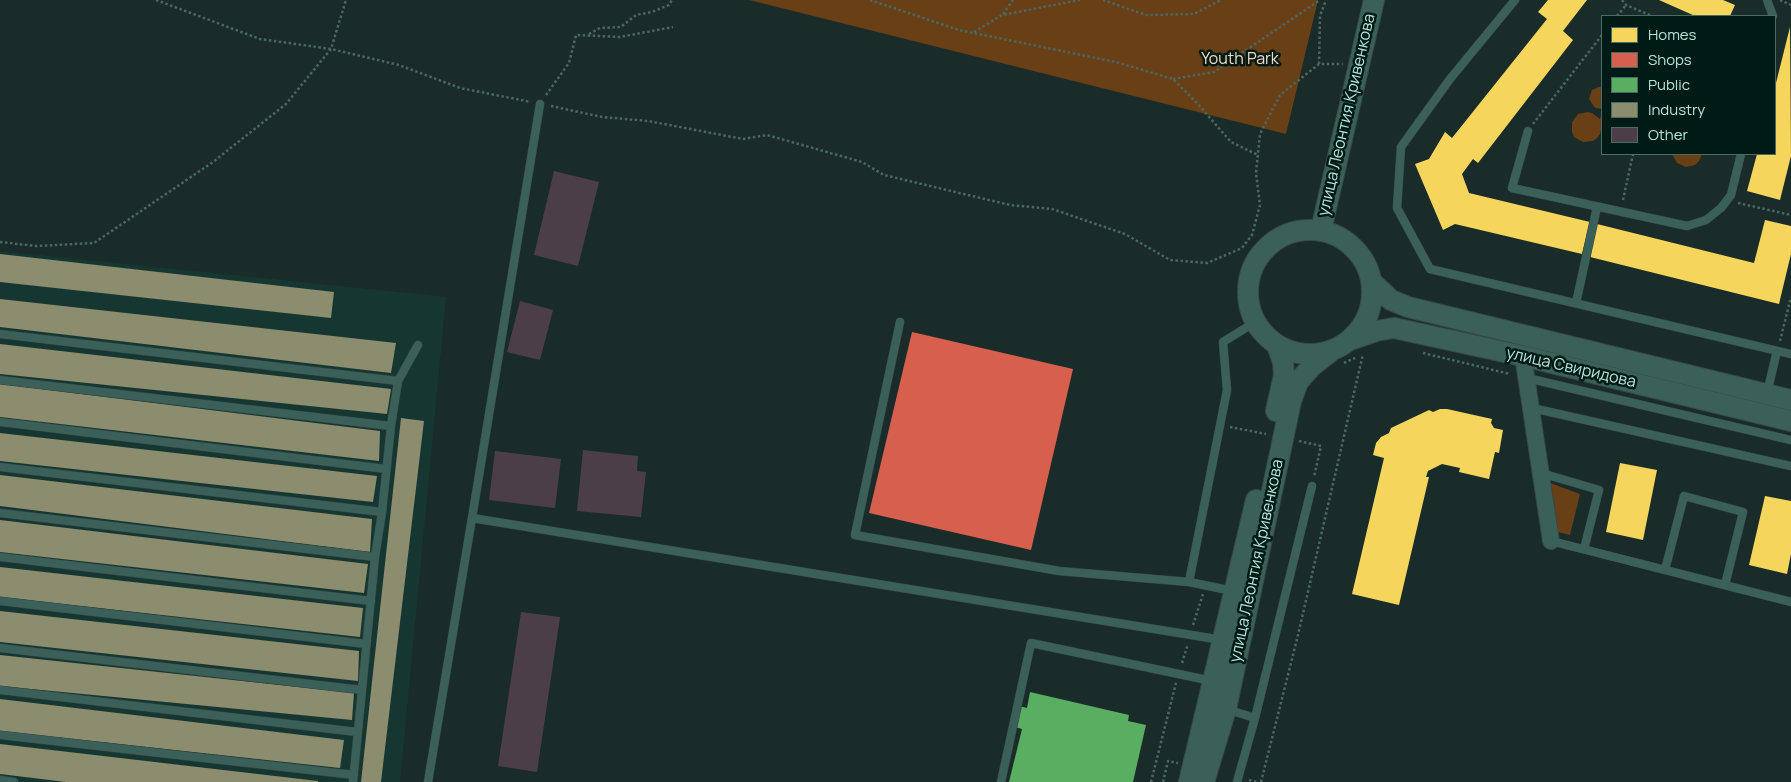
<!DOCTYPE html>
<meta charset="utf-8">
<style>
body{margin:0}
#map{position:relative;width:1791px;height:782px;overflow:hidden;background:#1a2c29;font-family:Manrope,sans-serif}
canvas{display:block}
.legend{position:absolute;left:1601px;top:15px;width:175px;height:140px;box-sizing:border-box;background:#001b15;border:1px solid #486b63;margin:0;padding:6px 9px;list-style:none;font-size:15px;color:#b5e3d8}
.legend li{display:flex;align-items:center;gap:10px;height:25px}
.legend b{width:25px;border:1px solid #486b63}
</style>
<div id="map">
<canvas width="1791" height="782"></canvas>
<ul class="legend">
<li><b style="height:14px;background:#f6d55c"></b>Homes</li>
<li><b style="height:14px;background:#d6604d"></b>Shops</li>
<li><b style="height:14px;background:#5aae61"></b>Public</li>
<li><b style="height:14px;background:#8c8c6e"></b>Industry</li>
<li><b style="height:14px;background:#4c3e48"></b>Other</li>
</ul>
</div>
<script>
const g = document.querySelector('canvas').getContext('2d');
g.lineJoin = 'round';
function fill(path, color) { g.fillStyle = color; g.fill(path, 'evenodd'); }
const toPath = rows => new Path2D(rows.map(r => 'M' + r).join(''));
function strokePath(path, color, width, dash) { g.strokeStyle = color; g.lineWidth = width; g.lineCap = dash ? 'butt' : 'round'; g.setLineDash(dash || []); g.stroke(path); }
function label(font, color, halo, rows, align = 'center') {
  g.font = font + ' Manrope,sans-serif'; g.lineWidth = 5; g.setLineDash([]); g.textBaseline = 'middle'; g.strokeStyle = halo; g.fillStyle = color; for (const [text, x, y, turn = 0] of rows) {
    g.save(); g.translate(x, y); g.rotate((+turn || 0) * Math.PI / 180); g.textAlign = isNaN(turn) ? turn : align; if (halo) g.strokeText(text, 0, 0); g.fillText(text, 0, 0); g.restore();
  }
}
const built = toPath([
 [0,251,446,297,400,782,0,782]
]);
const green = toPath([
 [749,0,1318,0,1286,134],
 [1599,87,1602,87,1602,109,1595,108,1589,99,1592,90],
 [1602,111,1602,126,1600,134,1597,138,1593,141,1583,142,1574,137,1572,132,1572,122,1578,114,1588,112,1592,113,1600,119],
 [1672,154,1702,154,1699,161,1695,165,1686,167,1677,163],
 [1550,483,1580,494,1570,535,1558,532]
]);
const homes = toPath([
 [1548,0,1587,0,1563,31,1573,40,1478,163,1473,159,1462,174,1469,193,1590,222,1582,254,1455,224,1443,230,1415,164,1429,159,1445,132,1452,138,1547,19,1538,12],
 [1659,0,1723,0,1735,5,1730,16,1695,16],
 [1790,27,1791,156,1780,200,1747,191,1757,154,1775,154,1775,87],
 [1765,220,1791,226,1791,254,1779,304,1590,257,1597,224,1754,263],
 [1440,409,1447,409,1492,419,1491,423,1494,428,1503,430,1499,453,1495,452,1489,479,1459,472,1460,468,1442,464,1428,471,1426,477,1429,477,1399,605,1352,594,1384,458,1373,455,1376,443,1381,437,1389,433,1391,428,1429,410,1433,412],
 [1620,463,1657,470,1643,540,1606,532],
 [1765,496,1791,501,1791,554,1787,574,1749,565]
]);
const shops = toPath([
 [912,332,1073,369,1031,550,869,513]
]);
const public = toPath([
 [1030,692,1129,715,1128,721,1146,725,1133,782,1009,782,1022,729,1015,727,1019,706,1027,708]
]);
const industry = toPath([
 [0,254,334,292,331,318,0,282],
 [0,299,396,343,391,373,0,327],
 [0,344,391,389,387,414,0,374],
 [0,384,380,431,379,461,0,417],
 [401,418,424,421,381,782,361,782],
 [0,433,377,476,373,502,0,461],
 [0,475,372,519,370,552,0,506],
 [0,520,368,564,364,593,0,552],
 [0,567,363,608,360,637,0,597],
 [0,611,359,651,358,681,0,642],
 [0,655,354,693,352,720,0,686],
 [0,699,344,740,340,768,0,731],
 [0,744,318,781,318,782,66,782,0,774]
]);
const building = toPath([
 [554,171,599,182,578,266,534,255],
 [520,301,553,310,540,360,507,352],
 [583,450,638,456,637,471,646,472,641,517,577,511],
 [495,451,561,459,555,508,489,500],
 [521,612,560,617,537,772,498,766]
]);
const path = toPath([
 [156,0,260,39,331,49,399,65,460,88,531,102],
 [870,0,959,30,1116,62,1173,79,1196,102,1231,142,1258,155],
 [1103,0,1146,15,1194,14,1221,0],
 [1622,0,1626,5,1652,16],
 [1780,0,1791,5],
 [1003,14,1013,0],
 [1617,16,1626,5],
 [974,32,1002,15,1080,0],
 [589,34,600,28,621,27,636,15,652,12,669,5,672,0],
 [1319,64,1320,16,1326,0],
 [1173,79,1214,72,1320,0],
 [546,95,569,63,576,35,620,37,673,27],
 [551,106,602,117,648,121,743,139,767,135,862,162,884,175,1010,205,1052,209,1125,234,1170,260,1207,263,1242,248,1252,235,1260,205,1256,173,1260,134,1280,95,1319,64,1343,64],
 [1533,124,1602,35],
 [1623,200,1633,154],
 [1738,203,1791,215],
 [0,242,36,246,94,243,213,162,286,104,331,49,346,0],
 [1780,341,1791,297],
 [1423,353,1510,374],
 [1344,363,1355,358],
 [1230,427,1266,434],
 [1299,441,1321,446,1314,477],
 [1193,625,1203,594],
 [1182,663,1188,644],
 [1249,780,1257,782],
 [1151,782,1176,683],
 [1163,782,1168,761,1178,763],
 [1261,782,1298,635,1363,354]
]);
const service = toPath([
 [1515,0,1450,79,1401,147,1397,208,1430,269,1791,354],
 [1767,0,1773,16],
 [540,104,472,518,1222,640],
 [1528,131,1512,188,1687,226,1706,220,1721,208,1731,195,1741,154],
 [1576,303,1597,207],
 [900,322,855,535,1059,571,1189,582],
 [0,334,398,381],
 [1527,378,1791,440],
 [0,380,391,426],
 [1767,393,1777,351],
 [1532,408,1791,466],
 [0,422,386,469],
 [0,467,382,512],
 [1541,473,1599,490,1584,549],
 [0,513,375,557],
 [1551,541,1791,602],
 [0,557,371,601],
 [1665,570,1684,496,1743,512,1725,585],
 [1233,591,1189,582,1227,390,1223,342,1257,321],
 [0,601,366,644],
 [0,648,362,690],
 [0,690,357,732],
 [1226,709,1255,718],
 [0,735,354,775],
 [0,780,14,782],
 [353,782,375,557,382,512,391,426,398,381,418,345],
 [428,782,472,518],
 [1001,782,1031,643,1212,681],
 [1237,782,1255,718,1312,486]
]);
const minor = toPath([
 [1523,356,1551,541]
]);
const tertiary = toPath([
 [1321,230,1374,0],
 '1248 292a62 62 0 1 1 124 0a62 62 0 1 1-124 0Z',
 [1373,283,1391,300,1408,307,1791,400],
 [1350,340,1376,331,1394,328,1523,356,1791,421],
 [1276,411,1284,375,1283,362,1277,345],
 [1189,782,1256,500],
 [1204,782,1226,709,1291,401,1298,382,1312,366,1330,352]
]);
const parkNames = [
 ["Youth Park",1240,60]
];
const streetNames = [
 ["улица Леонтия Кривенкова",1347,115,-77],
 ["улица Свиридова",1571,368,13],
 ["улица Леонтия Кривенкова",1257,561,-78]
];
fill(built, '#163731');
fill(green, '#693f15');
fill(homes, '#f6d55c');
fill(shops, '#d6604d');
fill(public, '#5aae61');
fill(industry, '#8c8c6e');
fill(building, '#4c3e48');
strokePath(service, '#354945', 9);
strokePath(minor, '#354945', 18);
strokePath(tertiary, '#354945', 22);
strokePath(path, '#4a6762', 2.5, [2.5, 2.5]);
strokePath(service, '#3b605a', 8);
strokePath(minor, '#3b605a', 16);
strokePath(tertiary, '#3b605a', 20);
label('16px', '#f3d8c5', '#001b15', parkNames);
label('16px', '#b5e3d8', '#001b15', streetNames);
</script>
